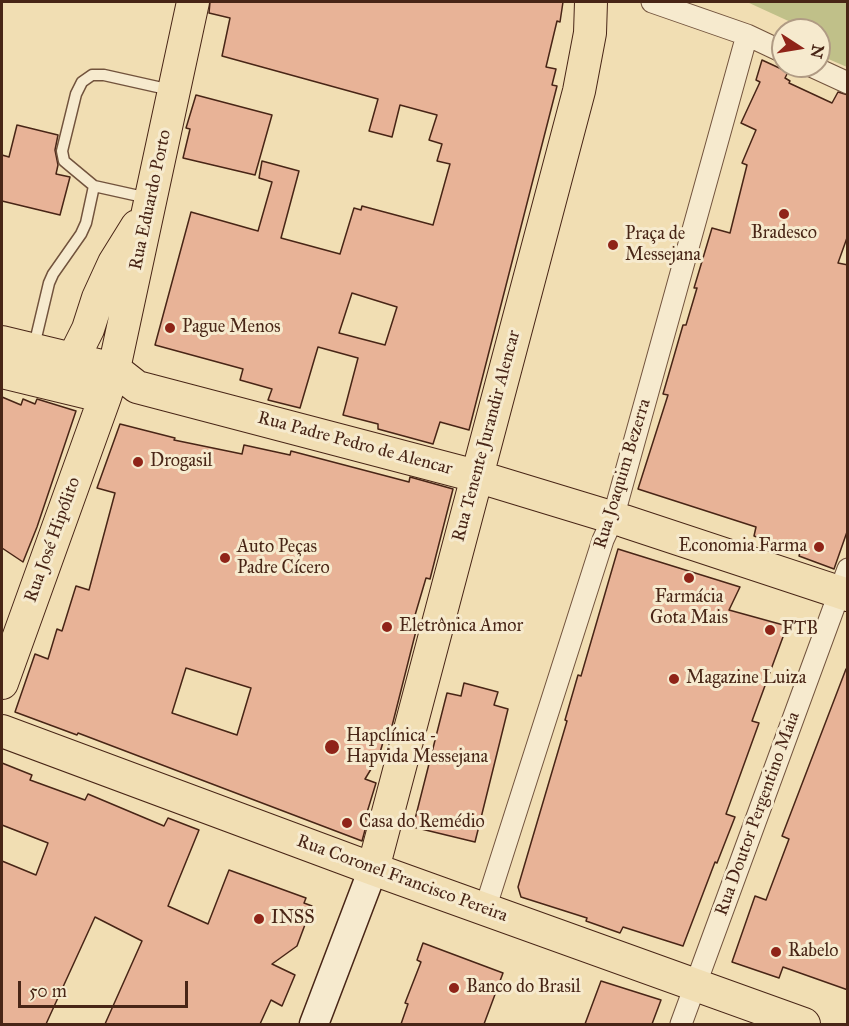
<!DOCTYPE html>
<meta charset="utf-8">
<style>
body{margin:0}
#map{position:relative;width:849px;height:1026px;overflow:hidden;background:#f1deb3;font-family:"IM FELL Great Primer",serif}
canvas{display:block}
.frame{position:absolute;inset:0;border:3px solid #482516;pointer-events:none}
.north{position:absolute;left:771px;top:18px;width:60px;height:60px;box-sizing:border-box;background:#f6eace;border:2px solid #b09b84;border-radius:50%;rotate:102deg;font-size:16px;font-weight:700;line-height:24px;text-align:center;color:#482516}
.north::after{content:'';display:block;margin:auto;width:21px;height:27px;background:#8f2418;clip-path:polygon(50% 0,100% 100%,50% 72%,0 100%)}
.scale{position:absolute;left:18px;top:981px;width:170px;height:27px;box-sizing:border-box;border:3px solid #482516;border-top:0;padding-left:8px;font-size:18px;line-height:21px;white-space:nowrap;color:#482516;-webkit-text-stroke:4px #f6eace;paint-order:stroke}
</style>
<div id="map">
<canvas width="849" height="1026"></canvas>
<div class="frame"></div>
<div class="north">N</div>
<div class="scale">50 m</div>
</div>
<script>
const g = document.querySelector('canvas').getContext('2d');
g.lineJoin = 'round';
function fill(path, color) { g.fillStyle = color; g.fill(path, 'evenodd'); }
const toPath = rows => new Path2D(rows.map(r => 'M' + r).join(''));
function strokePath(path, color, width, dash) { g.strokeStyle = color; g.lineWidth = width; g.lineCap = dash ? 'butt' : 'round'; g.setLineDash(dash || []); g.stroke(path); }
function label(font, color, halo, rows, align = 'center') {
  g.font = font + ' "IM FELL Great Primer",serif'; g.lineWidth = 6; g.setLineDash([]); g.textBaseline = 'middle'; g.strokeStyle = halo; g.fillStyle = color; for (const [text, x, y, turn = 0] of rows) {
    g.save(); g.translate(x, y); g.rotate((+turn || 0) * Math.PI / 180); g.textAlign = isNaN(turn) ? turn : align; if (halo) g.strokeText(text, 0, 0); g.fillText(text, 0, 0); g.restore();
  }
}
const green = toPath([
 [747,2,847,2,847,67,819,55,819,30,808,30]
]);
const building = toPath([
 [210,2,563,2,560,22,557,21,546,67,556,69,552,85,557,86,469,430,440,422,433,444,378,429,378,424,343,415,358,358,318,347,300,408,268,400,272,389,240,380,243,369,155,345,191,212,258,231,272,182,259,178,262,161,299,171,281,238,340,254,354,208,361,210,362,206,433,225,450,164,437,161,442,144,429,140,437,115,400,105,392,137,369,131,378,99,222,56,230,18,209,13,210,2],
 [352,293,397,307,385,345,339,333,352,293],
 [762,60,788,72,785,78,790,81,789,83,832,103,838,92,848,95,848,235,838,263,848,265,848,529,834,569,799,556,800,552,754,536,756,527,638,489,668,395,663,394,683,325,686,325,697,288,694,288,712,228,730,233,747,165,742,163,756,130,741,123,760,82,756,80,762,60],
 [196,95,272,115,255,175,183,158,190,129,186,128,196,95],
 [17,125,58,135,55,150,58,165,56,174,70,177,60,215,2,201,2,155,9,157,17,125],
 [2,397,21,405,23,399,35,404,37,399,76,411,37,527,23,562,2,548,2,397],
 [120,424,175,438,174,440,242,454,244,445,290,455,291,451,409,482,410,477,453,489,430,579,426,578,413,622,418,623,392,726,388,725,379,756,365,779,376,783,365,819,368,819,362,841,78,733,77,735,15,712,35,654,48,659,57,629,62,631,76,586,89,590,115,493,97,488,120,424],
 [186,668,251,688,237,735,172,713,186,668],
 [618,549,740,587,729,610,787,626,752,721,759,723,726,814,735,817,717,863,715,862,683,946,623,927,620,933,586,921,587,918,521,897,518,887,567,721,565,720,578,675,581,676,618,549],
 [846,669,848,670,848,990,783,967,779,978,732,962,755,896,766,900,789,839,782,836,846,669],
 [464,683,498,692,494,705,508,709,475,842,413,827,447,693,461,696,464,683],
 [2,763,32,775,30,780,85,800,88,794,164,826,168,818,199,830,168,906,208,924,229,870,306,898,304,903,312,906,297,946,272,964,295,975,282,1006,271,1000,260,1024,105,1024,142,941,95,917,46,1024,2,1024,2,861,36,875,48,843,2,825,2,763],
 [423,943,503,973,484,1024,401,1024,408,1004,405,1003,421,962,417,960,423,943],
 [601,981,661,1000,652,1024,585,1024,601,981]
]);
const lane = toPath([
 [148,198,94,186,64,161,62,151,76,94,82,82,92,75,104,75,171,90],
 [34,346,49,283,53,274,81,234,86,223,94,186]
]);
const street = toPath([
 [652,2,747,35,783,52],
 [811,66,848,83],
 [485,909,603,540,613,518,747,35],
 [681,1024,848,569]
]);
const secondary = toPath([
 [314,1024,373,869]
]);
const primary = toPath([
 [2,342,114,369,137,387,476,476,624,521,848,595],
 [73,359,88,329,98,298,114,263,137,226],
 [2,372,105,397],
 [2,683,105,397,114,369,193,2],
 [2,731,373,869,804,1024],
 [373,869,579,91,590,33,591,2]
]);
const markers = [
 [784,214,6,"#8f2418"],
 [613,245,6,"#8f2418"],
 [170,328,6,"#8f2418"],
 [138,462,6,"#8f2418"],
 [819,547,6,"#8f2418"],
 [225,558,6,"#8f2418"],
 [689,578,6,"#8f2418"],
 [387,627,6,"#8f2418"],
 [770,630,6,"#8f2418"],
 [674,679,6,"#8f2418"],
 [332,747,8,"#8f2418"],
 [347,823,6,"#8f2418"],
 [259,919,6,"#8f2418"],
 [776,952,6,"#8f2418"],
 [454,988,6,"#8f2418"]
];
const streetNames = [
 ["Rua Eduardo Porto",151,200,-78],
 ["Rua Tenente Jurandir Alencar",487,436,-75],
 ["Rua Padre Pedro de Alencar",355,444,15],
 ["Rua Joaquim Bezerra",623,474,-73],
 ["Rua José Hipólito",53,540,-70],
 ["Rua Doutor Pergentino Maia",758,814,-70],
 ["Rua Coronel Francisco Pereira",402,879,20]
];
const poiNames = [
 ["Bradesco",784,234,"center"],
 ["Praça de",625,235],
 ["Messejana",625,256],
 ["Pague Menos",182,328],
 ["Drogasil",150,462],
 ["Economia Farma",807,547,"right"],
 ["Auto Peças",237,548],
 ["Padre Cícero",237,569],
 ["Farmácia",689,598,"center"],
 ["Gota Mais",689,619,"center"],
 ["Eletrônica Amor",399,627],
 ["FTB",782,630],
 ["Magazine Luiza",686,679],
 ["Hapclínica -",346,737],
 ["Hapvida Messejana",346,758],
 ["Casa do Remédio",359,823],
 ["INSS",271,919],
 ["Rabelo",788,952],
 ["Banco do Brasil",466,988]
];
fill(green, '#c0c089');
fill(building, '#e8b397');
strokePath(building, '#482516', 1.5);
strokePath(lane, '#72533d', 13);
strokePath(street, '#72533d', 23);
strokePath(secondary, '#482516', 31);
strokePath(primary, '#482516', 34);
strokePath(lane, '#f6eace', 10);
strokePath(street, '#f6eace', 21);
strokePath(secondary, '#f6eace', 28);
strokePath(primary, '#f1deb3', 32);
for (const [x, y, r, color] of markers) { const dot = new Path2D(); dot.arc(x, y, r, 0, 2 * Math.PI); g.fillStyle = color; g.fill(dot); strokePath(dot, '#f6eace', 2); }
label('18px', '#482516', '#f6eace', streetNames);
label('18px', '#482516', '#f6eace', poiNames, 'left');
</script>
